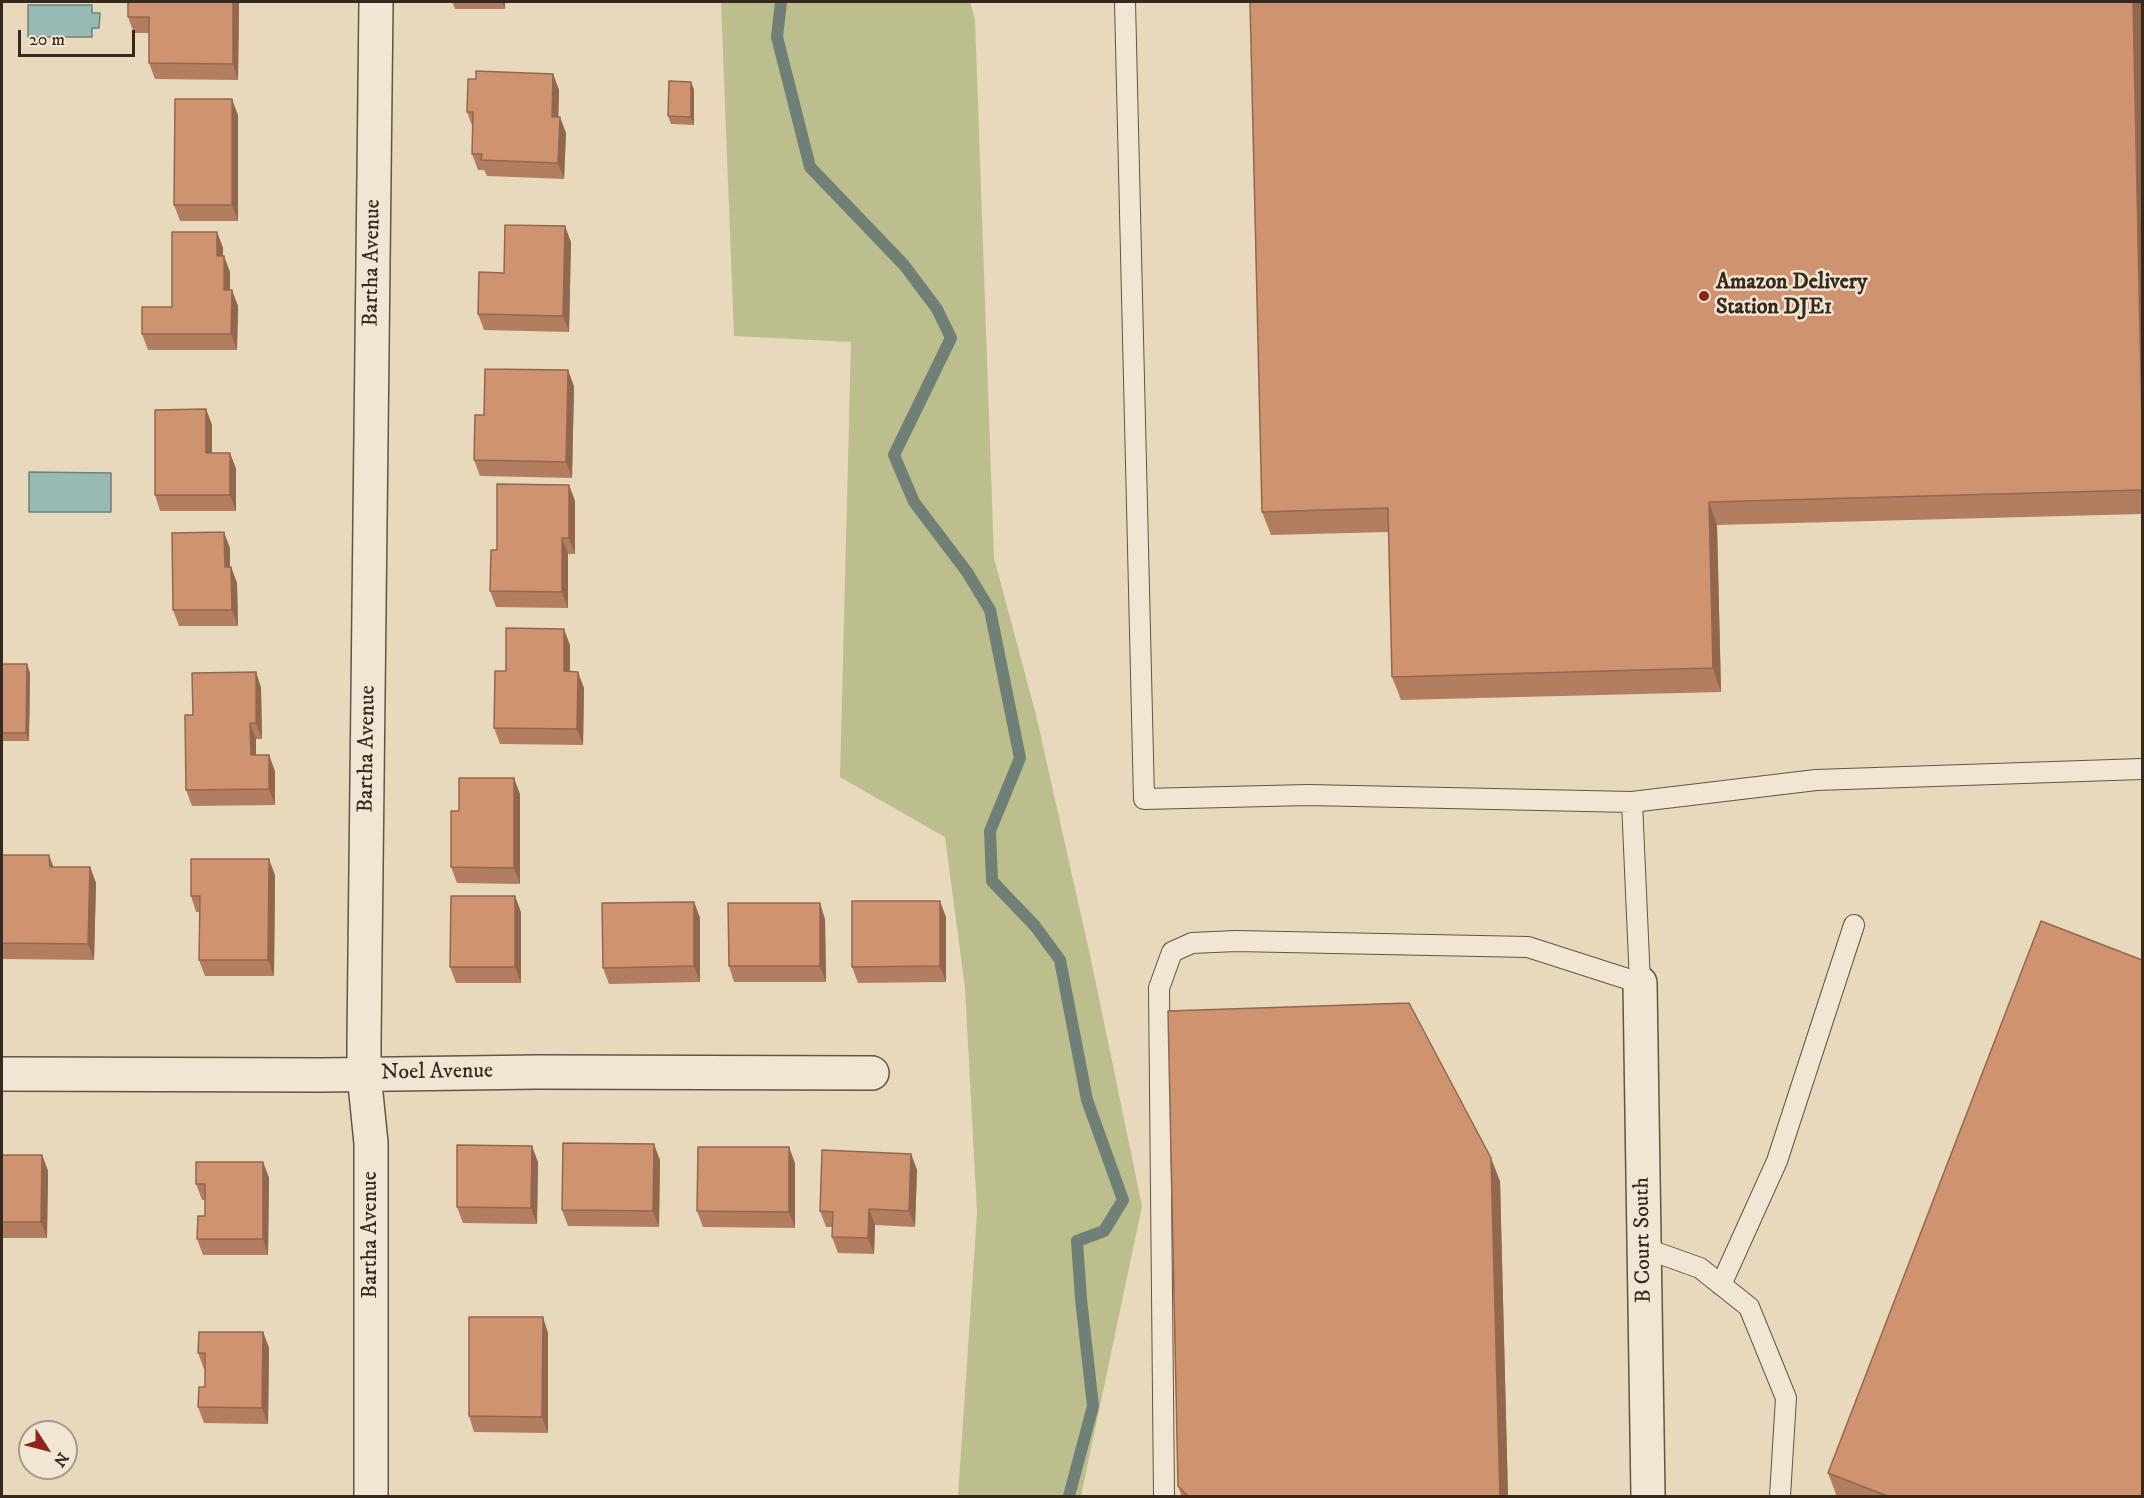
<!DOCTYPE html>
<style>
body{margin:0}
#map{position:relative;width:2144px;height:1498px;overflow:hidden;background:#e9d9bc;font-family:"IM FELL DW Pica",serif}
canvas{display:block}
.frame{position:absolute;inset:0;border:3px solid #36281c;pointer-events:none}
.north{position:absolute;left:18px;top:1420px;width:60px;height:60px;box-sizing:border-box;background:#f1e6d3;border:2px solid #a69a8a;border-radius:50%;rotate:126deg;font-size:16px;font-weight:700;line-height:24px;text-align:center;color:#36281c}
.north::after{content:'';display:block;margin:auto;width:21px;height:27px;background:#8f2418;clip-path:polygon(50% 0,100% 100%,50% 72%,0 100%)}
.scale{position:absolute;left:18px;top:30px;width:117px;height:27px;box-sizing:border-box;border:3px solid #36281c;border-top:0;padding-left:8px;font-size:18px;line-height:21px;white-space:nowrap;color:#36281c;-webkit-text-stroke:4px #f1e6d3;paint-order:stroke}
</style>
<div id="map">
<canvas width="2144" height="1498"></canvas>
<div class="frame"></div>
<div class="north">N</div>
<div class="scale">20 m</div>
</div>
<script>
const g = document.querySelector('canvas').getContext('2d');
g.lineJoin = 'round';
function fill(path, color) { g.fillStyle = color; g.fill(path, 'evenodd'); }
const toPath = rows => new Path2D(rows.map(r => 'M' + r).join(''));
function strokePath(path, color, width, dash) { g.strokeStyle = color; g.lineWidth = width; g.lineCap = dash ? 'butt' : 'round'; g.setLineDash(dash || []); g.stroke(path); }
function label(font, color, halo, rows, align = 'center') {
  g.font = font + ' "IM FELL DW Pica",serif'; g.lineWidth = 5; g.setLineDash([]); g.textBaseline = 'middle'; g.strokeStyle = halo; g.fillStyle = color; for (const [text, x, y, turn = 0] of rows) {
    g.save(); g.translate(x, y); g.rotate((+turn || 0) * Math.PI / 180); g.textAlign = isNaN(turn) ? turn : align; if (halo) g.strokeText(text, 0, 0); g.fillText(text, 0, 0); g.restore();
  }
}
const green = toPath([
 [721,2,970,2,975,19,994,558,1036,715,1090,955,1142,1206,1081,1496,958,1496,977,1213,965,988,945,837,840,777,851,342,734,336]
]);
const water = toPath([
 [28,5,92,5,92,13,100,13,99,28,92,28,92,37,28,37,28,5],
 [29,472,111,473,111,512,29,512,29,472]
]);
const stream = toPath([
 [781,2,777,37,810,167,904,265,937,309,951,338,894,455,914,502,967,572,990,610,1020,758,990,831,992,881,1035,926,1060,960,1087,1100,1123,1200,1104,1231,1077,1241,1081,1299,1093,1406,1069,1496]
]);
const service = toPath([
 [1125,2,1144,799,1308,795,1632,802,1816,780,2142,769],
 [1644,1248,1700,1268,1749,1307,1786,1398,1780,1496],
 [1721,1285,1777,1161,1854,925],
 [1164,1496,1159,988,1172,952,1192,943,1236,941,1528,947,1640,983,1632,802]
]);
const minor = toPath([
 [1640,983,1648,1496],
 [2,1074,323,1075,537,1072,872,1073],
 [371,1496,371,1143,364,1074,364,1041,376,2]
]);
const wall = toPath([
 [239,2,238,80,155,79,149,63,149,33,134,33,128,17],
 [452,2,505,2,505,9,455,9],
 [553,74,559,90,558,117,566,133,564,179,487,176,484,170,478,170,472,154,473,128,467,112],
 [2142,77,2142,514,1717,525,1721,692,1401,700,1392,677,1389,532,1271,535,1262,512],
 [691,82,694,90,694,125,671,124,668,116],
 [238,115,238,221,180,221,174,205],
 [217,232,223,248,223,256,230,272,230,290,238,306,237,350,148,350,142,334,172,307],
 [571,242,569,332,484,330,478,314,504,273],
 [574,386,572,478,480,476,474,460,484,415],
 [206,409,212,425,212,453,230,453,236,469,236,511,160,511,155,495],
 [569,485,575,501,575,554,568,554,568,608,496,607,490,591,497,550],
 [230,548,230,567,231,567,237,583,238,626,179,626,173,610],
 [570,645,570,671,584,688,583,745,500,744,494,728,506,671],
 [2,664,27,664,30,673,29,741,2,741],
 [256,672,261,688,262,739,256,739,256,755,275,771,275,805,192,806,186,790,193,715],
 [520,794,520,884,457,883,451,867,459,811],
 [2,855,54,867,90,867,96,883,94,960,2,959],
 [275,875,274,976,205,976,199,960,200,912,196,912,191,896],
 [694,902,700,918,700,982,609,984,603,968],
 [521,912,521,983,456,983,450,967],
 [946,917,946,982,858,983,852,967],
 [825,919,826,982,734,982,729,966],
 [911,1154,917,1170,915,1227,875,1225,874,1254,838,1253,832,1237,832,1227,826,1227,820,1211],
 [2,1155,42,1155,48,1171,47,1238,2,1238],
 [660,1160,659,1227,568,1226,562,1210],
 [263,1162,269,1178,268,1255,203,1255,197,1239,205,1216,205,1200,202,1200,196,1184],
 [538,1162,537,1224,463,1223,457,1207],
 [795,1163,795,1228,703,1227,697,1211],
 [1500,1181,1508,1497,1182,1497,1178,1486],
 [263,1332,269,1348,268,1424,204,1423,198,1407,205,1387,205,1369,204,1369,198,1353],
 [548,1333,548,1433,474,1432,469,1416],
 [1828,1473,2142,1497,1837,1497]
]);
const shadedWall = toPath([
 [233,2,239,2,238,80,233,64],
 [502,2,505,2,505,9],
 [2133,2,2141,2,2142,77,2142,424],
 [553,74,559,90,558,133,552,117],
 [691,82,694,90,694,125,691,117],
 [232,99,238,115,238,221,232,205],
 [560,117,566,133,564,179,558,163],
 [565,226,571,242,569,332,563,316],
 [217,232,223,248,223,272,217,256],
 [224,256,230,272,230,306,224,290],
 [232,290,238,306,237,350,231,334],
 [568,370,574,386,572,478,566,462],
 [206,409,212,425,212,469,206,453],
 [230,453,236,469,236,511,230,495],
 [569,485,575,501,575,554,569,538],
 [1709,502,1717,525,1721,692,1713,668],
 [224,532,230,548,230,583,225,567],
 [562,538,568,554,568,608,562,592],
 [231,567,237,583,238,626,232,610],
 [564,629,570,645,570,687,564,671],
 [27,664,30,673,29,741,26,733],
 [256,672,261,688,262,739,256,723],
 [578,672,584,688,583,745,577,729],
 [250,723,256,739,256,771,251,755],
 [269,755,275,771,275,805,269,789],
 [514,778,520,794,520,884,514,868],
 [49,855,55,871,50,867],
 [269,859,275,875,274,976,268,960],
 [90,867,96,883,94,960,88,944],
 [515,896,521,912,521,983,515,967],
 [940,901,946,917,946,982,940,966],
 [694,902,700,918,700,982,694,966],
 [820,903,825,919,826,982,820,966],
 [654,1144,660,1160,659,1227,653,1211],
 [532,1146,538,1162,537,1224,531,1208],
 [789,1147,795,1163,795,1228,789,1212],
 [911,1154,917,1170,915,1227,909,1211],
 [42,1155,48,1171,47,1238,41,1222],
 [1491,1158,1500,1181,1508,1497,1500,1497],
 [263,1162,269,1178,268,1255,263,1239],
 [869,1209,875,1225,874,1254,868,1238],
 [543,1317,548,1333,548,1433,542,1417],
 [263,1332,269,1348,268,1424,262,1408]
]);
const building = toPath([
 [128,2,233,2,233,64,149,63,149,17,128,17,128,2],
 [1250,2,2133,2,2142,424,2142,490,1709,502,1713,668,1392,677,1388,508,1262,512,1250,2],
 [476,71,553,74,552,117,560,117,558,163,481,160,482,154,472,154,473,112,467,112,468,79,476,79,476,71],
 [669,81,691,82,691,117,668,116,669,81],
 [175,99,232,99,232,205,174,205,175,99],
 [505,225,565,226,563,316,478,314,479,272,504,273,505,225],
 [172,232,217,232,217,256,224,256,224,290,232,290,231,334,142,334,142,307,172,307,172,232],
 [485,369,568,370,566,462,474,460,475,415,484,415,485,369],
 [206,409,206,453,230,453,230,495,155,495,155,410,206,409],
 [497,484,569,485,569,538,562,538,562,592,490,591,491,550,497,550,497,484],
 [224,532,225,567,231,567,232,610,173,610,172,533,224,532],
 [506,628,564,629,564,671,578,672,577,729,494,728,495,671,506,671,506,628],
 [2,664,27,664,26,733,2,733,2,664],
 [256,672,256,723,250,723,251,755,269,755,269,789,186,790,185,715,193,715,192,673,256,672],
 [459,778,514,778,514,868,451,867,451,811,459,811,459,778],
 [2,855,49,855,50,867,90,867,88,944,2,943,2,855],
 [191,859,269,859,268,960,199,960,200,896,191,896,191,859],
 [451,896,515,896,515,967,450,967,451,896],
 [852,901,940,901,940,966,852,967,852,901],
 [694,902,694,966,603,968,602,903,694,902],
 [728,903,820,903,820,966,729,966,728,903],
 [2041,921,2142,960,2142,1497,1890,1497,1828,1473,2041,921],
 [1409,1003,1491,1158,1500,1497,1189,1497,1178,1486,1168,1011,1409,1003],
 [563,1143,654,1144,653,1211,562,1210,563,1143],
 [457,1145,532,1146,531,1208,457,1207,457,1145],
 [698,1147,789,1147,789,1212,697,1211,698,1147],
 [822,1150,911,1154,909,1211,869,1209,868,1238,832,1237,833,1212,820,1211,822,1150],
 [2,1155,42,1155,41,1222,2,1222,2,1155],
 [196,1162,263,1162,263,1239,197,1239,198,1216,205,1216,205,1184,196,1184,196,1162],
 [469,1317,543,1317,542,1417,469,1416,469,1317],
 [199,1332,263,1332,262,1408,198,1407,199,1387,205,1387,205,1353,198,1353,199,1332]
]);
const markers = [
 [1704,296,6,"#8f2418"]
];
const streetNames = [
 ["Bartha Avenue",373,263,-89],
 ["Bartha Avenue",368,749,-89],
 ["Noel Avenue",437,1073,-1],
 ["Bartha Avenue",371,1235,-90],
 ["B Court South",1644,1240,-91]
];
const poiNames = [
 ["Amazon Delivery",1716,283],
 ["Station DJE1",1716,308]
];
fill(green, '#bcbe8d');
fill(water, '#97bab4');
strokePath(water, '#708077', 1.5);
strokePath(stream, '#708077', 12);
strokePath(service, '#635444', 22);
strokePath(minor, '#635444', 36);
strokePath(service, '#f1e6d3', 20);
strokePath(minor, '#f1e6d3', 33);
fill(wall, '#b37e60');
fill(shadedWall, '#92674e');
fill(building, '#d09370');
strokePath(building, '#92674e', 1.5);
for (const [x, y, r, color] of markers) { const dot = new Path2D(); dot.arc(x, y, r, 0, 2 * Math.PI); g.fillStyle = color; g.fill(dot); strokePath(dot, '#f1e6d3', 2); }
label('22px', '#36281c', '#f1e6d3', streetNames);
label('bold 22px', '#36281c', '#f1e6d3', poiNames, 'left');
</script>
